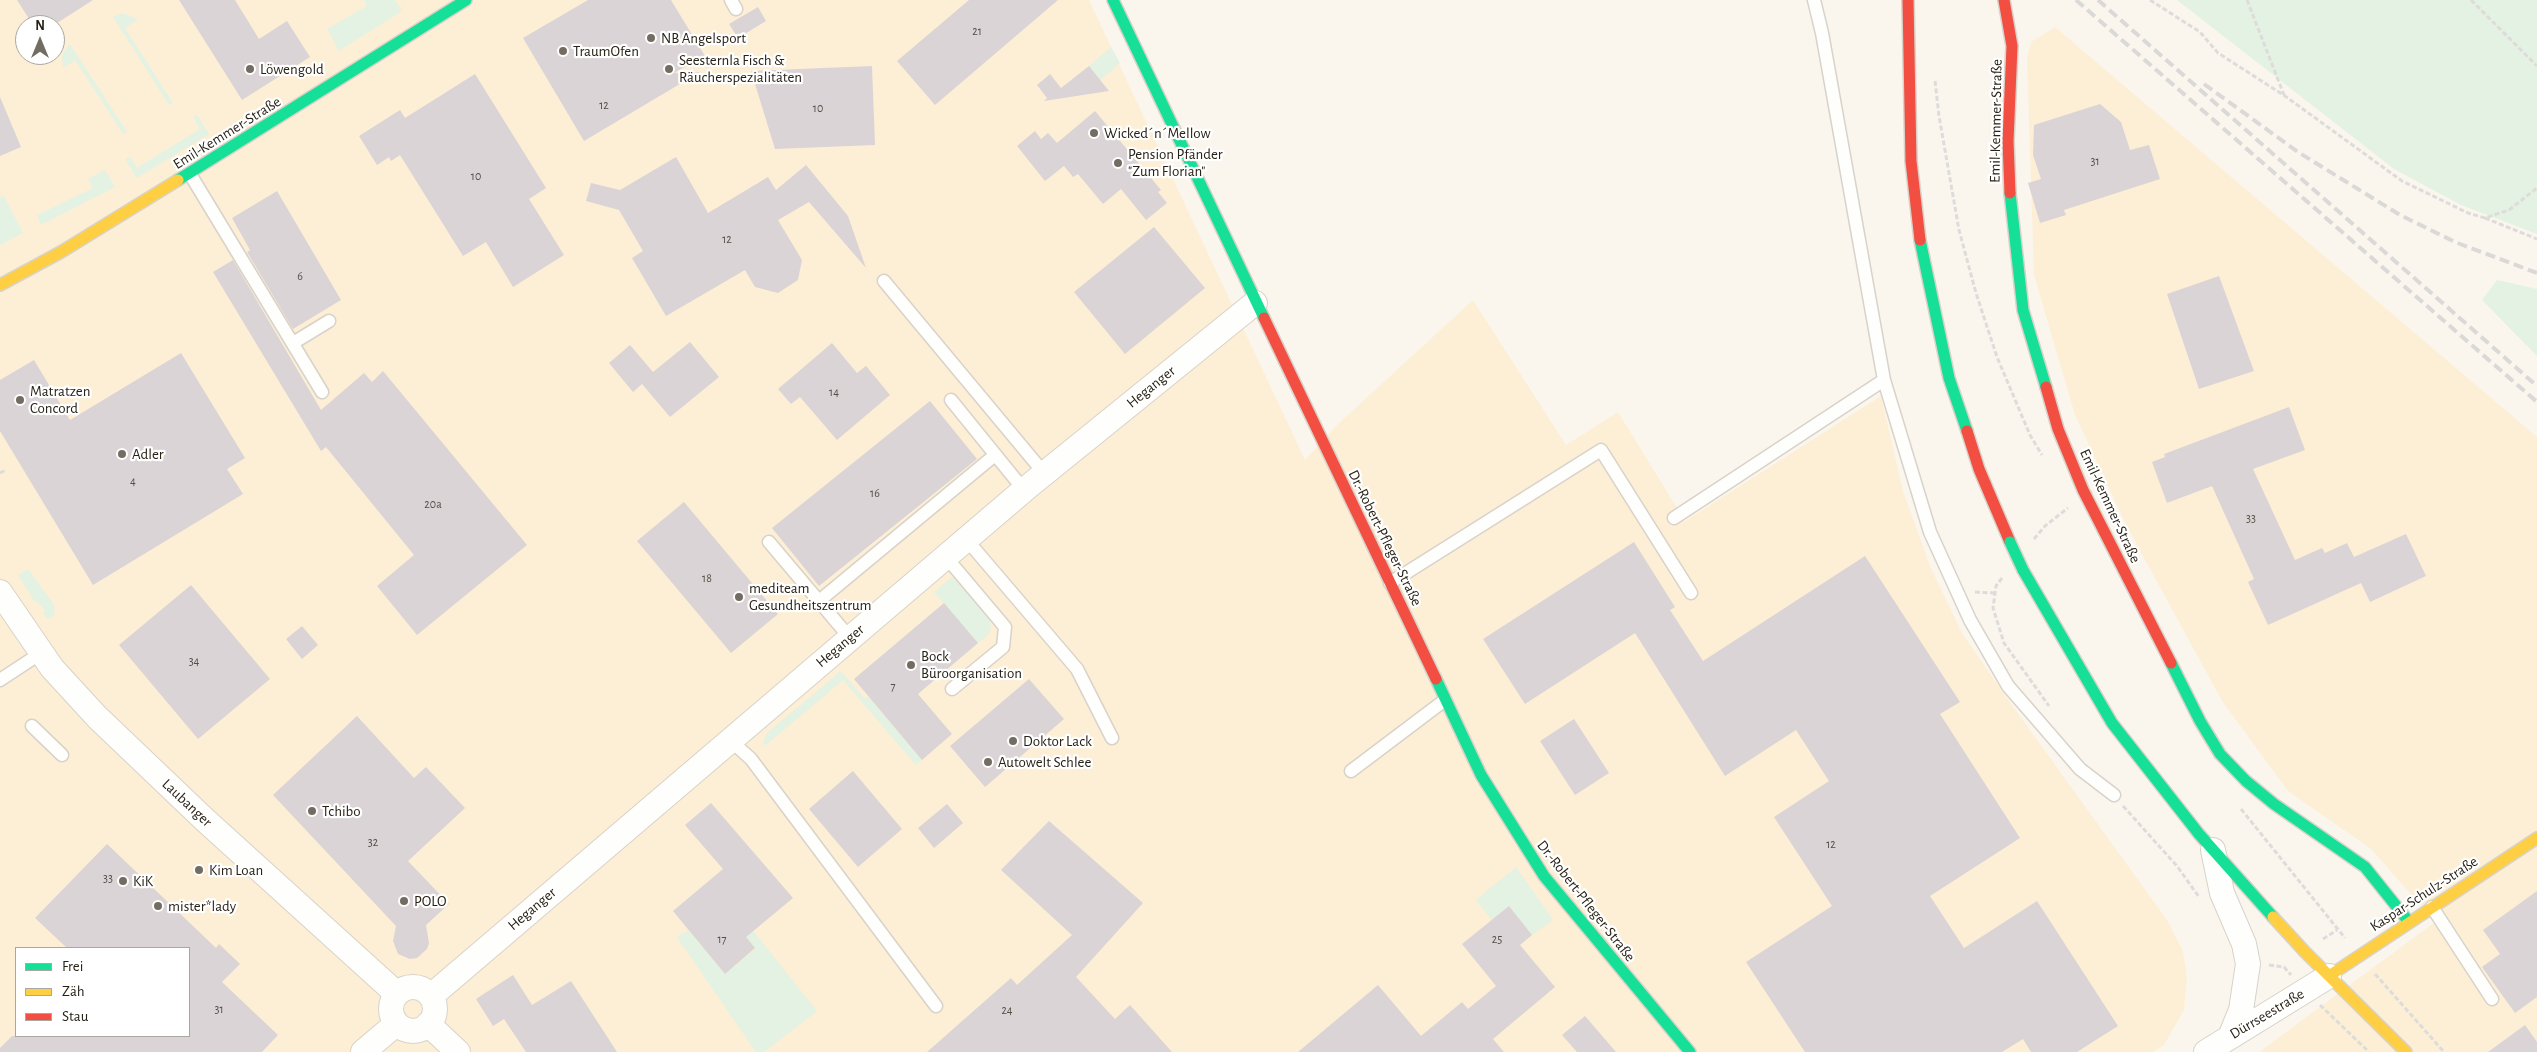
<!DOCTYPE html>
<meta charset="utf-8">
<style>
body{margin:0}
#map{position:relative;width:2537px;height:1052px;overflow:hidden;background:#faf6ee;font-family:"Alegreya Sans",sans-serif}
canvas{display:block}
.legend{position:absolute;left:15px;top:947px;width:175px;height:90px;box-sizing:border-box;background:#fff;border:1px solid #a9a7a2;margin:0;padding:6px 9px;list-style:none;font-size:15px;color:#282216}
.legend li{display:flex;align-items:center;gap:10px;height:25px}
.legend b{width:25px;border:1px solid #a9a7a2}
.north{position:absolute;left:15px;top:15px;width:50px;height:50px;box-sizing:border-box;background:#fff;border:1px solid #a9a7a2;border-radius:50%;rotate:0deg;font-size:14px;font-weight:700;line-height:20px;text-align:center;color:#282216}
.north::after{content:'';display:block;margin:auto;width:18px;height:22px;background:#726c62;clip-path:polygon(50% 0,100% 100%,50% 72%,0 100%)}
</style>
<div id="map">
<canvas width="2537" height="1052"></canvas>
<ul class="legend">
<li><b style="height:6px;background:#16e098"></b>Frei</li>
<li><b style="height:6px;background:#ffcf43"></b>Zäh</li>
<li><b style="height:6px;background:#f24e42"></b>Stau</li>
</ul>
<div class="north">N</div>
</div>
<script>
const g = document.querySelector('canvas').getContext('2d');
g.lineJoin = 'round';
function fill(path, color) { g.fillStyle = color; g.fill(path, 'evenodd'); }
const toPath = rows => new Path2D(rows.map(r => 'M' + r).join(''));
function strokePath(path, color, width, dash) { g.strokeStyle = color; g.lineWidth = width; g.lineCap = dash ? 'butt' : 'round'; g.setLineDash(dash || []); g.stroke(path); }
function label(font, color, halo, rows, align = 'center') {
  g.font = font + ' "Alegreya Sans",sans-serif'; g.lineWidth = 4.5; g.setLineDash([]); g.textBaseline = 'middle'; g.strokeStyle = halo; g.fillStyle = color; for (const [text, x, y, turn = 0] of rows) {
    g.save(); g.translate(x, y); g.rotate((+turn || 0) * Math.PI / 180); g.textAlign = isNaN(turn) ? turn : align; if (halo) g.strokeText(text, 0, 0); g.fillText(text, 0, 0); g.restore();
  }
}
const built = toPath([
 [0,0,1089,0,1305,460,1338,424,1473,300,1566,445,1618,412,1685,521,1881,396,1903,491,1930,566,1962,633,2009,701,2167,920,2183,951,2187,978,2184,1010,2164,1045,2153,1052,0,1052],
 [25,25,55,25,55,55,25,55],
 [16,948,189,948,189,1036,16,1036],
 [2055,27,2537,437,2537,1052,2259,1052,2435,922,2371,849,2288,791,2222,701,2125,523,2075,415,2034,275,2027,60,2031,42]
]);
const green = toPath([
 [364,0,395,0,402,11,339,51,327,29,367,6],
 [2177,0,2537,0,2537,234,2461,205,2394,169],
 [122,13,138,19,125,28,173,103,169,105,113,17],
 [70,44,127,132,123,134,75,60,63,68,62,57,64,51],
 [1111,47,1120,63,1100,80,1089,66],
 [197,115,209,134,137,178,125,159,130,157,137,168,200,129,193,117],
 [105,170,115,187,41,225,37,215,93,188,88,179],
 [4,196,23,233,0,245,0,197],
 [2497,280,2537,289,2537,356,2482,300],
 [28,569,55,606,54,615,48,619,43,613,45,611,37,601,35,602,18,575],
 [952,577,990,619,991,624,989,634,978,643,934,592],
 [841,671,864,698,869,697,922,760,916,765,843,680,765,746,763,742,767,733],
 [1516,867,1553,920,1532,935,1509,906,1492,920,1476,900],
 [712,879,817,1011,764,1052,756,1052,677,937,688,930,725,974,755,949,703,886]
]);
const building = toPath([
 [17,0,93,0,54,25,33,25],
 [179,0,235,0,259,39,287,21,310,57,242,100],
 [588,0,671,0,705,56,674,73,700,72,584,141,523,38],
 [969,0,1058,0,935,105,897,61],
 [758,7,766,21,738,38,729,24],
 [872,66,875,145,775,149,751,71],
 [1089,66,1109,91,1044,101,1047,98,1037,85,1043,80,1050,74,1061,88],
 [475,74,546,188,529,199,564,255,513,287,486,242,463,256,400,155,391,161,389,157,377,165,359,136,400,110,405,118],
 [0,97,21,147,0,156],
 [2100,104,2121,122,2130,150,2149,145,2160,179,2064,210,2066,215,2040,223,2028,183,2041,179,2033,155,2034,125],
 [1095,111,1161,190,1158,192,1167,203,1146,220,1121,189,1103,204,1078,174,1073,177,1064,166,1045,181,1017,146,1035,131,1041,139,1048,133,1057,143],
 [676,157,708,213,768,177,776,190,806,165,848,216,866,268,809,202,778,220,802,260,798,280,778,293,755,287,745,270,666,316,632,258,643,251,619,210,586,201,591,183,620,190],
 [277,191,341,300,293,329,247,252,250,250,232,218],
 [1154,227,1205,288,1125,354,1074,292],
 [233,260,321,410,364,373,372,382,383,371,527,545,417,635,377,586,414,555,326,447,321,451,213,272],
 [2219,276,2254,371,2199,389,2167,294],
 [690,342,719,377,670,417,642,384,633,392,609,363,630,345,653,372],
 [832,343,857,373,866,366,890,395,837,440,800,397,791,404,778,389],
 [181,353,245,458,227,469,243,494,93,585,0,431,0,380,34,360,70,420],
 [930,401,977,459,819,586,772,528],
 [2289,407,2305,450,2253,469,2295,560,2322,548,2325,553,2347,543,2354,557,2406,534,2426,576,2370,602,2361,583,2268,625,2248,582,2254,579,2212,486,2167,503,2152,462,2165,457,2164,454],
 [684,502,778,614,731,653,637,541],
 [1634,542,1675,607,1670,610,1703,661,1865,556,1960,702,1940,714,2020,838,1930,896,1964,948,2037,901,2118,1026,2077,1052,2031,1052,2023,1039,2002,1052,1805,1052,1746,962,1832,906,1774,817,1829,781,1796,730,1725,776,1635,633,1525,704,1483,639],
 [191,585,270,679,198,739,119,645],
 [944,603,978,643,918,694,952,734,922,760,854,679],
 [302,626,318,645,302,659,286,639],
 [1029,679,1064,719,985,787,950,746],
 [357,716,414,778,426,767,465,808,408,861,449,904,426,925,429,943,427,949,417,958,410,959,398,954,393,941,396,926,273,795],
 [1574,719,1609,773,1575,795,1540,741],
 [853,771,902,829,858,867,809,809],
 [711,803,793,898,746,937,755,948,725,974,673,911,723,869,685,825],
 [947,804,963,823,934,848,918,828],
 [1049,821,1143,903,1076,977,1115,1019,1130,1005,1172,1052,927,1052,1011,978,1017,985,1072,935,1001,870],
 [107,844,216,948,219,944,240,964,222,982,278,1035,262,1052,0,1052,0,1048,12,1036,189,1036,189,948,67,948,35,918],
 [2537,891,2537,997,2515,1013,2482,967,2500,954,2483,930],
 [1509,906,1532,935,1520,945,1555,987,1493,1039,1504,1052,1298,1052,1378,985,1421,1036,1462,1002,1468,1009,1496,986,1462,944],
 [513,975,532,1005,571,981,617,1052,526,1052,504,1019,493,1026,476,999],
 [1585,1016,1616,1052,1577,1052,1562,1035],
 [2525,1025,2537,1042,2537,1052,2488,1052]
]);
const path = toPath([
 [2150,0,2200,32,2218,53,2285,96,2402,181,2468,213,2485,218,2509,210,2537,188],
 [2247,0,2284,95],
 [2471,0,2537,66],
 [1935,81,1939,116,1959,230,1976,293,1997,357,2030,435,2042,455],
 [2485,218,2537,239],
 [0,473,6,470],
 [2034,539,2045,526,2068,508],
 [2002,578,1996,586,1993,608,2004,643,2049,706],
 [1975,592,1994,593],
 [2123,806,2177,866,2199,897],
 [2241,809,2345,938],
 [2323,939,2337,930],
 [2269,965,2284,967,2291,975],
 [2375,974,2444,1052],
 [2320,1005,2369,1052]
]);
const lane = toPath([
 [731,0,736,9],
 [1814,0,1822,33,1884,380,1930,532,1970,620,2008,686,2080,769,2114,795],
 [190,174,322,392],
 [884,281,1044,473],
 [293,343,329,321],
 [951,400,1024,490],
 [1674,518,1884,380],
 [966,539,1077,669,1112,738],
 [769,542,850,638],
 [946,557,1005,627,1003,647,952,689],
 [1390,583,1601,450,1691,593],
 [819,601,995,455],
 [0,680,41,653],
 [32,726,62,755],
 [730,740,751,759,936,1006],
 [1351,771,1445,700],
 [2432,907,2492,999]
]);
const street = toPath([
 [0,592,52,668,97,717,205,820,397,994],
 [2213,850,2222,893,2244,944,2248,964,2241,1010,2230,1037],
 '391 1009a22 22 0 1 1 44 0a22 22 0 1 1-44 0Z',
 [431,996,1024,490,1255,303],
 [428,1024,458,1052],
 [363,1052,396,1024],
 [2206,1052,2329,976]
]);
const fast = toPath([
 [1113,0,1264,318],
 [178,180,466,0],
 [2010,193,2023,310,2046,387],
 [1920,240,1949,378,1967,431],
 [2023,570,2112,723,2199,834,2273,917],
 [2171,663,2200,721,2220,754,2246,781,2274,804,2365,867,2409,922],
 [1436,679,1481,775,1544,876,1690,1052]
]);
const slow = toPath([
 [0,285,61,252,178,180],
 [2273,917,2305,952,2406,1052],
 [2329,976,2537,838]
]);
const jam = toPath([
 [1908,0,1911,161,1920,240],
 [2004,0,2012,46,2008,141,2010,193],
 [1264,318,1436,679],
 [2046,387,2058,429,2083,490,2171,663],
 [1967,431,1979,469,2010,542]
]);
const rail = toPath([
 [2076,0,2537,402],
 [2098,0,2537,386],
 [2204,84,2298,152,2400,215,2455,242,2537,273]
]);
const fastBridge = toPath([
 [2010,542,2023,570]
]);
const markers = [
 [651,38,5,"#726c62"],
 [563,51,5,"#726c62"],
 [250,69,5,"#726c62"],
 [669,69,5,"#726c62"],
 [1094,133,5,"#726c62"],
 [1118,163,5,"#726c62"],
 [20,400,5,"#726c62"],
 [122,454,5,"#726c62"],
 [739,597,5,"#726c62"],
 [911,665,5,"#726c62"],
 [1013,741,5,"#726c62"],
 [988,762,5,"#726c62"],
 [312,811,5,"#726c62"],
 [199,870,5,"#726c62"],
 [123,881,5,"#726c62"],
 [404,901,5,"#726c62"],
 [158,906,5,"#726c62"]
];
const numberNames = [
 ["21",977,31],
 ["12",604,105],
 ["10",818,108],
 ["31",2095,161],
 ["10",476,176],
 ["12",727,239],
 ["6",300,276],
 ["14",834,392],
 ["4",133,481],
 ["16",875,493],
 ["20a",433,504],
 ["33",2251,518],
 ["18",707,578],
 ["34",194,661],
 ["7",893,686],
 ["32",373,842],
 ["12",1831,844],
 ["33",108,878],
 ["17",722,939],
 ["25",1497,939],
 ["31",219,1009],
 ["24",1007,1010]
];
const poiNames = [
 ["NB Angelsport",661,38],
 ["TraumOfen",573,51],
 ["Seesternla Fisch &",679,60],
 ["Räucherspezialitäten",679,77],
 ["Löwengold",260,69],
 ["Wicked´n´Mellow",1104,133],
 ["Pension Pfänder",1128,154],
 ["\"Zum Florian\"",1128,171],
 ["Matratzen",30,391],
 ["Concord",30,408],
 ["Adler",132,454],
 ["mediteam",749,588],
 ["Gesundheitszentrum",749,605],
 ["Bock",921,656],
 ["Büroorganisation",921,673],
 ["Doktor Lack",1023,741],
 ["Autowelt Schlee",998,762],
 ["Tchibo",322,811],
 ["Kim Loan",209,870],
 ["KiK",133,881],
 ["POLO",414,901],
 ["mister*lady",168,906]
];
const streetNames = [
 ["Emil-Kemmer-Straße",1996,121,-89],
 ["Emil-Kemmer-Straße",227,133,-32],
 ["Heganger",1151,387,-39],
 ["Emil-Kemmer-Straße",2110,506,65],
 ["Dr.-Robert-Pfleger-Straße",1385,538,64],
 ["Heganger",840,646,-40],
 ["Laubanger",187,803,43],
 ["Kaspar-Schulz-Straße",2424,894,-33],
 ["Dr.-Robert-Pfleger-Straße",1586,901,52],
 ["Heganger",532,909,-40],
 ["Dürrseestraße",2267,1014,-31]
];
fill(built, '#fdefd5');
fill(green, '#e3f2e2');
fill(building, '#dbd4d6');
strokePath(lane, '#d8d2c9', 15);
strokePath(street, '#d8d2c9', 26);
strokePath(fast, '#d8d2c9', 14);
strokePath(slow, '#d8d2c9', 14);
strokePath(jam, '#d8d2c9', 14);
strokePath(path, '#dedcda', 3, [5, 2.5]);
strokePath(lane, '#fefefc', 12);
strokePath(street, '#fefefc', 24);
strokePath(fast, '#16e098', 11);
strokePath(slow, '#ffcf43', 11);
strokePath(jam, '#f24e42', 11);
strokePath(rail, '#dbd9d7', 4, [10, 5]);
strokePath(fastBridge, '#d8d2c9', 14, []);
strokePath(fastBridge, '#16e098', 11);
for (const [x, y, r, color] of markers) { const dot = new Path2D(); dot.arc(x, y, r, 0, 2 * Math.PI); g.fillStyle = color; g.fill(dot); strokePath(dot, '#fff', 2); }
label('12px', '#554e46', null, numberNames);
label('15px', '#282216', '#fff', poiNames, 'left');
label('15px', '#282216', '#fff', streetNames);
</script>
